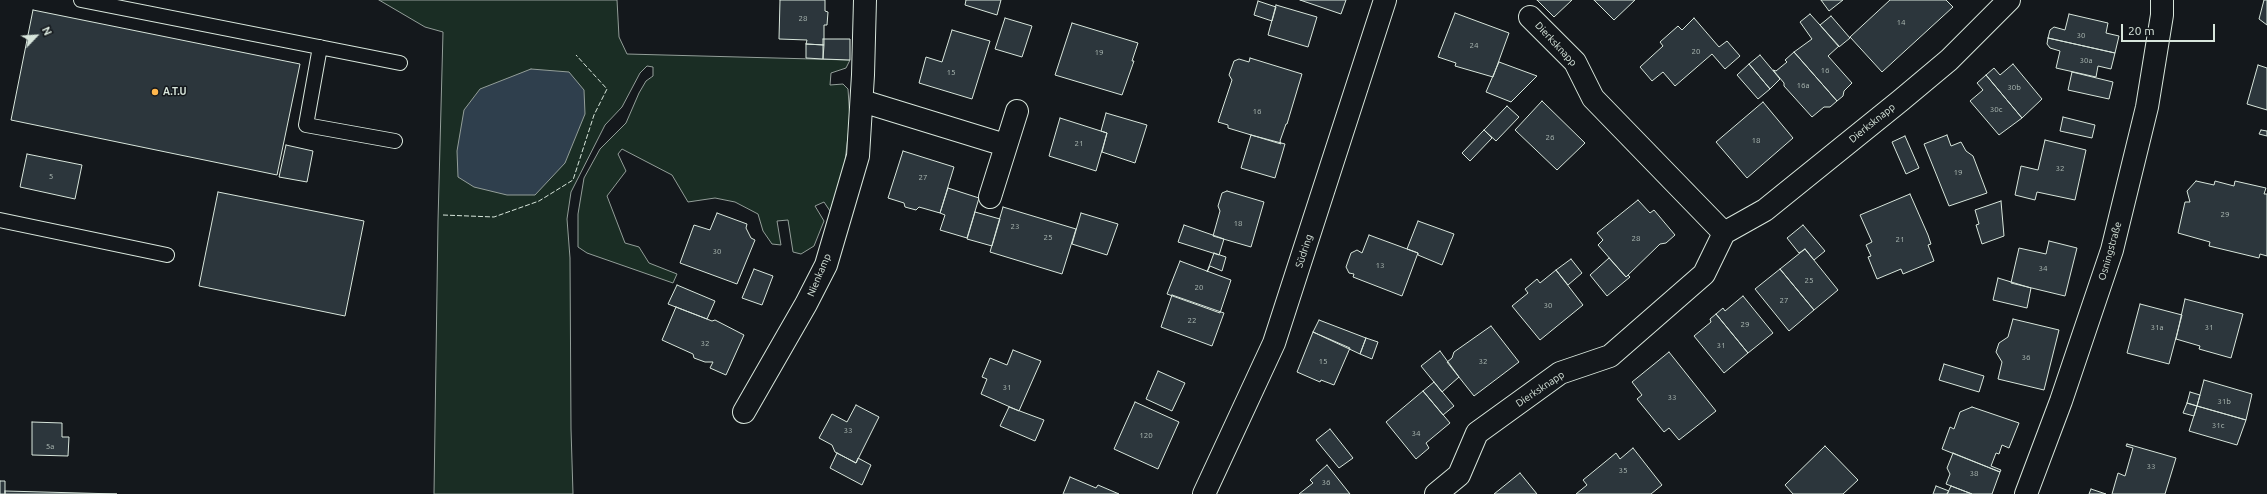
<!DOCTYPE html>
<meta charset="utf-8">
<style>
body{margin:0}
#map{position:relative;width:2267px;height:494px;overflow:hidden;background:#14181c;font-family:Ubuntu,sans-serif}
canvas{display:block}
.north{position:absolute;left:16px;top:16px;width:40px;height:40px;-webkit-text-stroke:3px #14181c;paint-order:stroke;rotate:65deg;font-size:11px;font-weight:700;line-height:16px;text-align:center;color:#d8e6dc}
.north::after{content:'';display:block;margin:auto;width:14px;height:18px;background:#d8e6dc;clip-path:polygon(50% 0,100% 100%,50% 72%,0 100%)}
.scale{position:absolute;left:2121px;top:24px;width:94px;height:18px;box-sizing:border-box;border:2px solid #d8e6dc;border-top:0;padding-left:5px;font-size:12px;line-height:14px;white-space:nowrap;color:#d8e6dc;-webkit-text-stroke:3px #14181c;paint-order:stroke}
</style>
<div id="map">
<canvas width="2267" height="494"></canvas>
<div class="north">N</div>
<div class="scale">20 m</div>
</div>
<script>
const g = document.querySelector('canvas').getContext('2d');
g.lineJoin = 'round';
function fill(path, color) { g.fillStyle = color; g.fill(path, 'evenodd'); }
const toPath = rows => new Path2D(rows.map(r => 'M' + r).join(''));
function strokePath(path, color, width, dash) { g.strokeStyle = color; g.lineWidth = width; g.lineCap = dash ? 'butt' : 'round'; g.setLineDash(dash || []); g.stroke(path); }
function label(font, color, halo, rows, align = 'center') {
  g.font = font + ' Ubuntu,sans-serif'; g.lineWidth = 3; g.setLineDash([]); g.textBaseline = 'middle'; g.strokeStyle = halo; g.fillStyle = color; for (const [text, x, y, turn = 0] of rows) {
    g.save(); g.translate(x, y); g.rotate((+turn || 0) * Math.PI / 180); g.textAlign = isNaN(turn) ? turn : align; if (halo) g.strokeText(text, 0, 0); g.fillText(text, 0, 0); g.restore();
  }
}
const green = toPath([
 [379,0,617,0,619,37,627,54,850,60,846,68,831,73,830,85,843,84,848,89,850,120,844,169,830,211,824,202,815,206,824,221,814,246,801,254,793,252,788,220,777,221,781,245,772,244,763,231,758,214,735,202,715,198,688,202,672,175,622,149,618,154,626,171,607,196,625,243,639,247,649,263,677,274,673,283,587,253,578,247,578,214,584,178,600,149,626,123,639,93,646,81,653,76,653,67,647,66,640,73,622,107,605,125,571,192,567,219,570,258,571,429,573,494,434,494,438,221,443,32,425,27,379,0]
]);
const water = toPath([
 [531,69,569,72,584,90,585,114,565,163,535,195,507,195,474,187,458,177,457,151,464,110,480,89,531,69]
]);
const building = toPath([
 [780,0,825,0,825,11,828,12,827,25,824,25,824,45,806,44,807,40,779,39,780,0],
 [966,0,1001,0,997,15,965,5,966,0],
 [1300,0,1346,0,1341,14,1300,0],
 [1537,0,1572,0,1554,17,1537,0],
 [1594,0,1635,0,1614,20,1594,0],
 [1821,0,1843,0,1829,11,1821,0],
 [1890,0,1946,0,1953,7,1882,72,1850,37,1890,0],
 [2264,0,2267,0,2267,25,2259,19,2264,0],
 [1258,1,1276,7,1272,21,1254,15,1258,1],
 [1276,5,1317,17,1308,47,1268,35,1276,5],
 [33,10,300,64,277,175,11,120,33,10],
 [1455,13,1509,33,1493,77,1455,66,1456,63,1438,57,1455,13],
 [1810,14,1839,46,1828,56,1852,83,1844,91,1843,96,1837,101,1794,52,1812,39,1800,22,1810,14],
 [2069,14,2108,23,2106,33,2119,36,2115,53,2048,38,2050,30,2054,27,2065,30,2069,14],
 [1831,16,1850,38,1839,47,1820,25,1831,16],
 [1005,18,1032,26,1022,57,995,49,1005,18],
 [1694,18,1719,47,1727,41,1740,56,1725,69,1712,54,1675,86,1663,72,1652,81,1640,67,1663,46,1660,42,1678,26,1682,30,1694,18],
 [1072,23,1138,43,1132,61,1134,61,1122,95,1055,75,1072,23],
 [952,30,990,41,972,99,919,83,926,57,942,62,952,30],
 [2048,38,2115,53,2111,69,2098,66,2096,77,2056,68,2060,51,2050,48,2047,44,2048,38],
 [823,39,850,39,850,60,823,59,823,39],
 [806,44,824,45,823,59,806,58,806,44],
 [1794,52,1837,101,1830,107,1824,107,1812,117,1784,86,1784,83,1773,70,1776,71,1787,62,1785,60,1794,52],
 [1760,55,1780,79,1770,89,1749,64,1760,55],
 [1250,58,1302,74,1287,124,1286,124,1280,141,1281,144,1228,128,1228,125,1218,122,1232,80,1229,75,1234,61,1239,59,1249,62,1250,58],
 [1499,62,1537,76,1511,102,1486,92,1499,62],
 [1749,64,1770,89,1758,99,1737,75,1749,64],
 [2013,64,2042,99,2022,118,1986,75,1994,68,2000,75,2013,64],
 [2258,65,2267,68,2267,110,2247,104,2258,65],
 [2072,72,2113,82,2109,99,2068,90,2072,72],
 [1986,75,2022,118,1999,135,1970,101,1983,90,1977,83,1986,75],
 [1542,101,1585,143,1557,170,1515,130,1542,101],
 [1763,102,1793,138,1747,178,1716,142,1763,102],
 [1507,106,1519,117,1496,141,1484,130,1507,106],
 [1106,113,1147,125,1135,163,1102,152,1107,133,1101,131,1106,113],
 [2063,117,2095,125,2092,138,2060,131,2063,117],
 [1060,118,1107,133,1096,171,1049,156,1060,118],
 [1484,130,1492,138,1470,161,1462,153,1484,130],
 [2261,130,2267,131,2267,136,2259,134,2261,130],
 [1251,135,1285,144,1275,178,1241,168,1251,135],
 [1947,135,1951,146,1961,142,1966,151,1973,156,1987,193,1949,206,1924,144,1947,135],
 [1905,136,1919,168,1906,174,1892,142,1905,136],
 [2045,140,2086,150,2075,200,2037,192,2035,200,2015,195,2021,166,2038,170,2045,140],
 [286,145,313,151,307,182,279,177,286,145],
 [903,151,954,167,940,213,919,207,916,210,905,207,904,203,888,198,903,151],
 [27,154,82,165,75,199,20,187,27,154],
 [2196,181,2214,185,2215,181,2234,186,2235,181,2266,188,2264,194,2267,194,2267,256,2260,254,2259,258,2209,246,2210,242,2178,233,2185,202,2190,202,2187,191,2196,181],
 [948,188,979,198,967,238,940,230,945,215,940,213,948,188],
 [1227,191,1264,202,1251,247,1213,236,1220,211,1218,206,1222,193,1227,191],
 [218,192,364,221,345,316,199,286,218,192],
 [1910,194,1928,235,1931,244,1928,245,1934,261,1903,274,1901,269,1877,279,1868,257,1871,256,1866,245,1872,242,1860,215,1910,194],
 [1638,200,1650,213,1654,210,1675,235,1666,243,1660,244,1626,277,1598,245,1603,240,1597,233,1638,200],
 [2001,201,2004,236,1982,244,1976,225,1979,224,1975,210,2001,201],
 [1003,207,1076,229,1062,274,990,252,1003,207],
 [975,212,1000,219,992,246,967,239,975,212],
 [717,213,747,224,746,228,751,238,755,240,737,284,680,263,694,225,710,230,717,213],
 [1081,213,1118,224,1107,255,1072,244,1081,213],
 [1418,221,1454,234,1442,265,1418,255,1418,253,1407,249,1418,221],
 [1184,225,1224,239,1219,255,1178,242,1184,225],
 [1803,225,1825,251,1814,260,1805,249,1799,253,1787,238,1803,225],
 [1369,235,1418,253,1402,296,1353,277,1354,274,1349,273,1346,267,1351,253,1357,250,1362,253,1369,235],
 [2049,241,2077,248,2065,296,2011,283,2019,248,2046,254,2049,241],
 [1805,249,1838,290,1814,310,1780,269,1805,249],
 [1214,253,1226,257,1222,271,1210,266,1207,272,1214,253],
 [1609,258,1626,277,1628,275,1630,277,1607,296,1590,275,1609,258],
 [1571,259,1582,273,1568,285,1556,270,1571,259],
 [1180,261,1231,280,1220,313,1167,294,1180,261],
 [754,269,773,276,762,305,742,298,754,269],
 [1780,269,1814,310,1789,331,1755,289,1780,269],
 [1556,270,1583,305,1540,340,1512,306,1528,293,1525,289,1537,279,1540,283,1556,270],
 [1998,278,2031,288,2027,308,1993,300,1998,278],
 [677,285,715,301,707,319,668,304,677,285],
 [1172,295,1224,313,1212,346,1161,327,1172,295],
 [1743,296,1773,333,1748,353,1716,314,1723,308,1725,311,1743,296],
 [2185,299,2243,314,2231,358,2199,349,2200,346,2176,339,2185,299],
 [2140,304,2182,315,2169,364,2127,353,2140,304],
 [676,307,712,321,715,320,744,335,726,375,710,368,713,362,705,362,694,358,693,354,662,340,676,307],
 [1716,314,1748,353,1724,373,1694,336,1711,322,1710,319,1716,314],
 [2013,319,2059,330,2044,390,1998,379,2002,362,1996,352,1999,343,2008,337,2013,319],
 [1319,320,1366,338,1360,354,1313,332,1319,320],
 [1491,326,1519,362,1474,396,1447,362,1452,358,1454,352,1491,326],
 [1313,332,1350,348,1334,385,1321,380,1320,382,1297,372,1313,332],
 [1366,338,1378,342,1372,359,1360,354,1366,338],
 [1013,350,1041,361,1019,411,981,394,987,379,982,377,990,358,1007,365,1013,350],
 [1440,351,1459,377,1442,392,1421,366,1440,351],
 [1669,352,1716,411,1679,440,1669,428,1664,432,1637,399,1642,395,1632,382,1669,352],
 [1944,364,1984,376,1979,392,1939,380,1944,364],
 [1158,371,1185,383,1172,411,1146,399,1158,371],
 [2204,380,2252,394,2246,420,2197,406,2204,380],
 [1434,382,1454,406,1443,415,1423,391,1434,382],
 [1423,391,1450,423,1426,443,1429,448,1416,459,1386,422,1423,391],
 [2190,392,2200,395,2197,406,2187,403,2190,392],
 [1135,402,1179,422,1158,469,1114,449,1135,402],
 [2187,403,2197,406,2194,416,2183,413,2187,403],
 [856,405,879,417,856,463,835,452,832,445,819,438,832,414,847,422,856,405],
 [2197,406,2246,420,2237,445,2189,431,2197,406],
 [1009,407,1044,420,1035,441,1000,426,1009,407],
 [1972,407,2019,423,2009,448,2002,445,1999,454,1996,453,1991,466,2001,470,2000,472,1942,449,1950,427,1954,429,1960,412,1972,407],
 [32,422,62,423,62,437,69,437,68,456,32,455,32,422],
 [1330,429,1353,458,1339,468,1316,440,1330,429],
 [2127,444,2176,458,2165,494,2112,494,2118,473,2125,476,2133,448,2126,446,2127,444],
 [1825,446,1858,480,1843,494,1793,494,1785,485,1825,446],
 [1633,448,1662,485,1651,494,1576,494,1587,485,1583,480,1616,453,1620,459,1633,448],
 [837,453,856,463,858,458,871,465,862,485,830,468,837,453],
 [1953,453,2000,472,1992,494,1972,494,1946,484,1950,474,1947,468,1953,453],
 [1327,465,1350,494,1299,494,1313,483,1310,480,1327,465],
 [1520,473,1537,494,1494,494,1520,473],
 [1070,477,1096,488,1098,485,1119,494,1063,494,1070,477],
 [0,481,5,481,5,494,0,494,0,481],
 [1936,486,1949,491,1947,494,1933,494,1936,486],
 [1951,486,1972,494,1947,494,1951,486],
 [2091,489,2106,494,2089,494,2091,489],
 [5,491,117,494,5,494,5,491]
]);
const lane = toPath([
 [81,0,400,63],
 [320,47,306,125,395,141],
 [0,220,167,255]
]);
const street = toPath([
 [1530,17,1575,62,1593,98,1724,233],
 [862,101,1005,145],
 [990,197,1017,111],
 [744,412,806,304,826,265,858,156,863,75,865,0],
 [1204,494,1274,343,1385,0],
 [1436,494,1459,475,1477,433,1560,373,1610,356,1704,274,1724,233,1765,210,1900,101,1949,60,2009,0],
 [2026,494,2061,401,2112,250,2147,107,2162,15,2162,0]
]);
const fence = toPath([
 [443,215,494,217,539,201,573,180,594,115,607,89,576,55]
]);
const markers = [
 [155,92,4,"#ffb74d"]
];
const numberNames = [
 ["28",803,18],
 ["14",1901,22],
 ["30",2081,35],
 ["24",1474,45],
 ["20",1696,51],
 ["19",1099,52],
 ["30a",2086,60],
 ["16",1825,70],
 ["15",951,72],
 ["16a",1803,85],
 ["30b",2014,87],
 ["30c",1996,109],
 ["16",1257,111],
 ["26",1550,137],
 ["18",1756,140],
 ["21",1079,143],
 ["32",2060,168],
 ["19",1958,172],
 ["5",51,176],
 ["27",923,177],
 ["29",2225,214],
 ["18",1238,223],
 ["23",1015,226],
 ["25",1048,237],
 ["28",1636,238],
 ["21",1900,239],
 ["30",717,251],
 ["13",1380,265],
 ["34",2043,268],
 ["25",1809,280],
 ["20",1199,287],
 ["27",1784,300],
 ["30",1548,305],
 ["22",1192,320],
 ["29",1745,324],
 ["31a",2157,327],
 ["31",2209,327],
 ["32",705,343],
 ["31",1721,345],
 ["36",2026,357],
 ["15",1323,361],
 ["32",1483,361],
 ["31",1007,387],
 ["33",1672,397],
 ["31b",2224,401],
 ["31c",2218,425],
 ["33",848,430],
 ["34",1416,433],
 ["120",1146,435],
 ["5a",50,446],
 ["33",2151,466],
 ["35",1623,470],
 ["38",1974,473],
 ["36",1326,482]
];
const streetNames = [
 ["Dierksknapp",1556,44,47],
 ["Dierksknapp",1872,123,-39],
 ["Südring",1304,251,-72],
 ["Osningstraße",2110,251,-74],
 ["Nienkamp",819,275,-67],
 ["Dierksknapp",1540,389,-34]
];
const poiNames = [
 ["A.T.U",163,92]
];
fill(green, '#1a2d24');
strokePath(green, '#939e99', 1);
fill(water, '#2f3f4d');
strokePath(water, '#939e99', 1);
fill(building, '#2c363c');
strokePath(building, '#d8e6dc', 1);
strokePath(lane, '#d8e6dc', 16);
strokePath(street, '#d8e6dc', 24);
strokePath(lane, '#14181c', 14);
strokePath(street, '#14181c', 22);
strokePath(fence, '#d8e6dc', 1, [5, 2]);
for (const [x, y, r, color] of markers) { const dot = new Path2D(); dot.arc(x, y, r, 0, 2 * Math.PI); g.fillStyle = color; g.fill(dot); strokePath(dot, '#14181c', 1.5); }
label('8px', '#adbab4', null, numberNames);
label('10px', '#d8e6dc', '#14181c', streetNames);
label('bold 10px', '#d8e6dc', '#14181c', poiNames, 'left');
</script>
